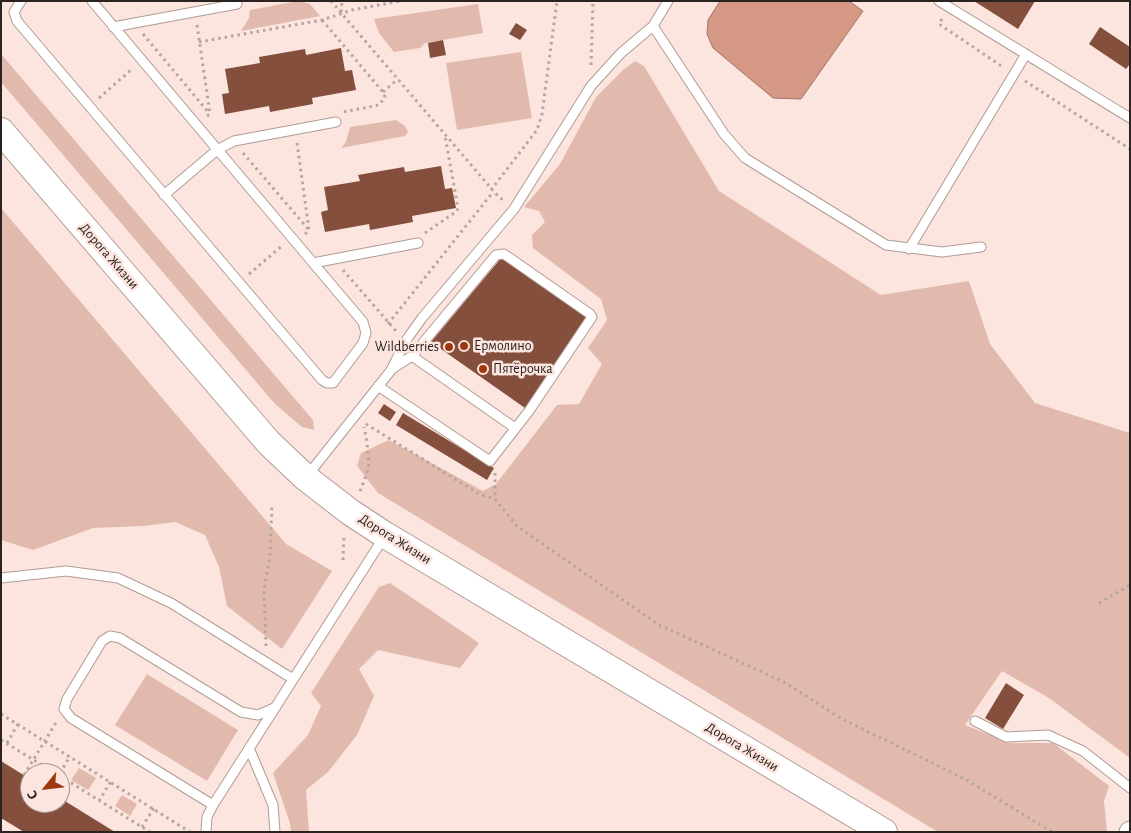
<!DOCTYPE html>
<meta charset="utf-8">
<style>
body{margin:0}
#map{position:relative;width:1131px;height:833px;overflow:hidden;background:#fbe5de;font-family:"Alegreya Sans",sans-serif}
canvas{display:block}
.frame{position:absolute;inset:0;border:2px solid #2a2320;pointer-events:none}
.north{position:absolute;left:20px;top:763px;width:50px;height:50px;box-sizing:border-box;background:#fbe5de;border:1px solid #a79792;border-radius:50%;rotate:241deg;font-size:14px;font-weight:700;line-height:20px;text-align:center;color:#2a2320}
.north::after{content:'';display:block;margin:auto;width:18px;height:22px;background:#9d3710;clip-path:polygon(50% 0,100% 100%,50% 72%,0 100%)}
</style>
<div id="map">
<canvas width="1131" height="833"></canvas>
<div class="frame"></div>
<div class="north">С</div>
</div>
<script>
const g = document.querySelector('canvas').getContext('2d');
g.lineJoin = 'round';
function fill(path, color) { g.fillStyle = color; g.fill(path, 'evenodd'); }
const toPath = rows => new Path2D(rows.map(r => 'M' + r).join(''));
function strokePath(path, color, width, dash) { g.strokeStyle = color; g.lineWidth = width; g.lineCap = dash ? 'butt' : 'round'; g.setLineDash(dash || []); g.stroke(path); }
function label(font, color, halo, rows, align = 'center') {
  g.font = font + ' "Alegreya Sans",sans-serif'; g.lineWidth = 5; g.setLineDash([]); g.textBaseline = 'middle'; g.strokeStyle = halo; g.fillStyle = color; for (const [text, x, y, turn = 0] of rows) {
    g.save(); g.translate(x, y); g.rotate((+turn || 0) * Math.PI / 180); g.textAlign = isNaN(turn) ? turn : align; if (halo) g.strokeText(text, 0, 0); g.fillText(text, 0, 0); g.restore();
  }
}
const green = toPath([
 [298,1,310,4,320,16,241,31,249,18,250,10],
 [478,4,483,33,425,43,420,48,394,52,379,33,374,19],
 [521,52,532,118,457,130,446,63],
 [1,54,313,420,314,430,302,427,275,404,1,82],
 [635,61,644,66,719,191,881,295,969,281,990,344,1035,403,1130,433,1130,758,1049,698,1002,671,965,725,1010,743,1053,743,1109,786,1104,801,1107,832,938,832,378,493,357,466,361,453,389,440,483,491,496,484,557,405,579,404,602,364,588,348,607,320,601,299,533,248,532,235,545,222,539,211,524,207,560,164,596,97,623,70],
 [396,120,405,126,408,132,405,136,341,148,346,142,350,127],
 [1,208,286,544,332,571,282,649,227,606,219,567,205,535,175,522,144,526,93,528,33,550,1,540],
 [390,583,479,643,460,668,378,650,359,669,374,696,357,735,328,772,306,790,309,832,291,832,290,823,273,773,308,735,321,706,311,693,379,587],
 [147,674,238,730,207,781,115,725],
 [79,768,96,778,88,790,71,780],
 [122,795,137,804,130,816,115,806]
]);
const water = toPath([
 [720,1,849,1,863,11,801,99,773,98,713,48,707,34,708,20,720,1]
]);
const building = toPath([
 [974,1,1035,1,1018,29],
 [516,23,527,30,520,40,509,34],
 [1100,27,1130,47,1130,64,1126,69,1089,44],
 [443,40,446,55,430,58,428,43],
 [341,48,345,71,352,70,356,90,312,98,313,104,270,112,269,106,225,114,222,94,229,93,225,69,260,63,259,57,305,49,306,55],
 [441,166,445,189,452,188,456,208,412,216,413,222,370,230,369,224,325,232,321,212,328,210,324,187,360,181,358,175,404,167,405,172],
 [502,257,588,317,525,408,431,342],
 [384,404,396,412,390,421,378,413],
 [403,413,494,468,487,480,396,425],
 [1006,683,1024,695,1003,729,985,718],
 [1,761,30,779,30,803,60,803,60,798,115,832,24,832,1,818]
]);
const path = toPath([
 [331,1,496,194,504,201],
 [341,12,342,1],
 [942,19,939,24,1003,67],
 [322,20,383,92,385,97,379,105,343,112],
 [197,25,210,114,207,116],
 [143,34,209,113],
 [199,42,322,20,352,10,400,1],
 [591,65,593,1],
 [1025,81,1130,149],
 [383,92,398,79],
 [99,98,132,69],
 [297,143,309,230,305,234],
 [243,153,309,230],
 [491,190,537,130,542,114,557,1],
 [425,233,457,211,458,208,445,136],
 [343,270,396,331],
 [249,274,282,246],
 [388,324,493,192],
 [366,424,481,495,495,499],
 [495,473,495,499,517,526,659,625,784,682,842,719,965,779,1052,832],
 [360,491,369,468,367,442,364,427],
 [343,560,344,536],
 [1099,603,1130,585],
 [266,646,264,590,270,555,272,504],
 [1,714,190,832],
 [1,740,55,773],
 [7,743,18,724],
 [60,773,70,756],
 [24,775,57,721],
 [60,776,150,832],
 [99,801,111,781],
 [142,827,154,808]
]);
const lane = toPath([
 [21,1,14,12,17,21,322,380,327,383,333,383,363,343,366,333,363,322,92,1],
 [939,1,1130,118],
 [653,26,724,134,745,158,886,245,942,252,981,247],
 [113,27,237,4],
 [164,195,217,150,234,141,336,122],
 [909,249,1026,54],
 [313,263,418,243],
 [412,356,515,428],
 [392,368,407,339,422,318,514,209,591,86,621,53,653,26,668,1],
 [307,476,392,369,412,356,496,255,504,254,590,314,592,317,529,411,490,461,378,386],
 [1,578,66,571,118,578,171,603,293,679],
 [975,721,1006,737,1048,735,1083,751,1130,788],
 [249,748,273,805,275,832],
 [213,805,71,718,64,709,67,699,102,641,110,636,120,638,241,712,258,715,276,707],
 [206,832,207,817,213,805,384,537]
]);
const street = toPath([
 [1129,832,1130,831]
]);
const secondary = toPath([
 [1,131,269,443,306,478,350,512,385,535,884,832]
]);
const markers = [
 [464,346,5,"#9d3710"],
 [449,347,5,"#9d3710"],
 [483,369,5,"#9d3710"]
];
const streetNames = [
 ["Дорога Жизни",109,256,49],
 ["Дорога Жизни",395,539,32],
 ["Дорога Жизни",742,747,31]
];
const poiNames = [
 ["Ермолино",474,346],
 ["Wildberries",439,347,"right"],
 ["Пятёрочка",493,369]
];
fill(green, '#e2baad');
fill(water, '#d49884');
strokePath(water, '#a17566', 1);
fill(building, '#854f3d');
strokePath(lane, '#b09c95', 11);
strokePath(street, '#b09c95', 21);
strokePath(secondary, '#b09c95', 28);
strokePath(path, '#b6a59f', 3, [2.5, 4]);
strokePath(lane, '#fff', 9);
strokePath(street, '#fff', 19);
strokePath(secondary, '#fff', 26);
for (const [x, y, r, color] of markers) { const dot = new Path2D(); dot.arc(x, y, r, 0, 2 * Math.PI); g.fillStyle = color; g.fill(dot); strokePath(dot, '#fbe5de', 2); }
label('14px', '#2a2320', '#fbe5de', streetNames);
label('14px', '#2a2320', '#fbe5de', poiNames, 'left');
</script>
